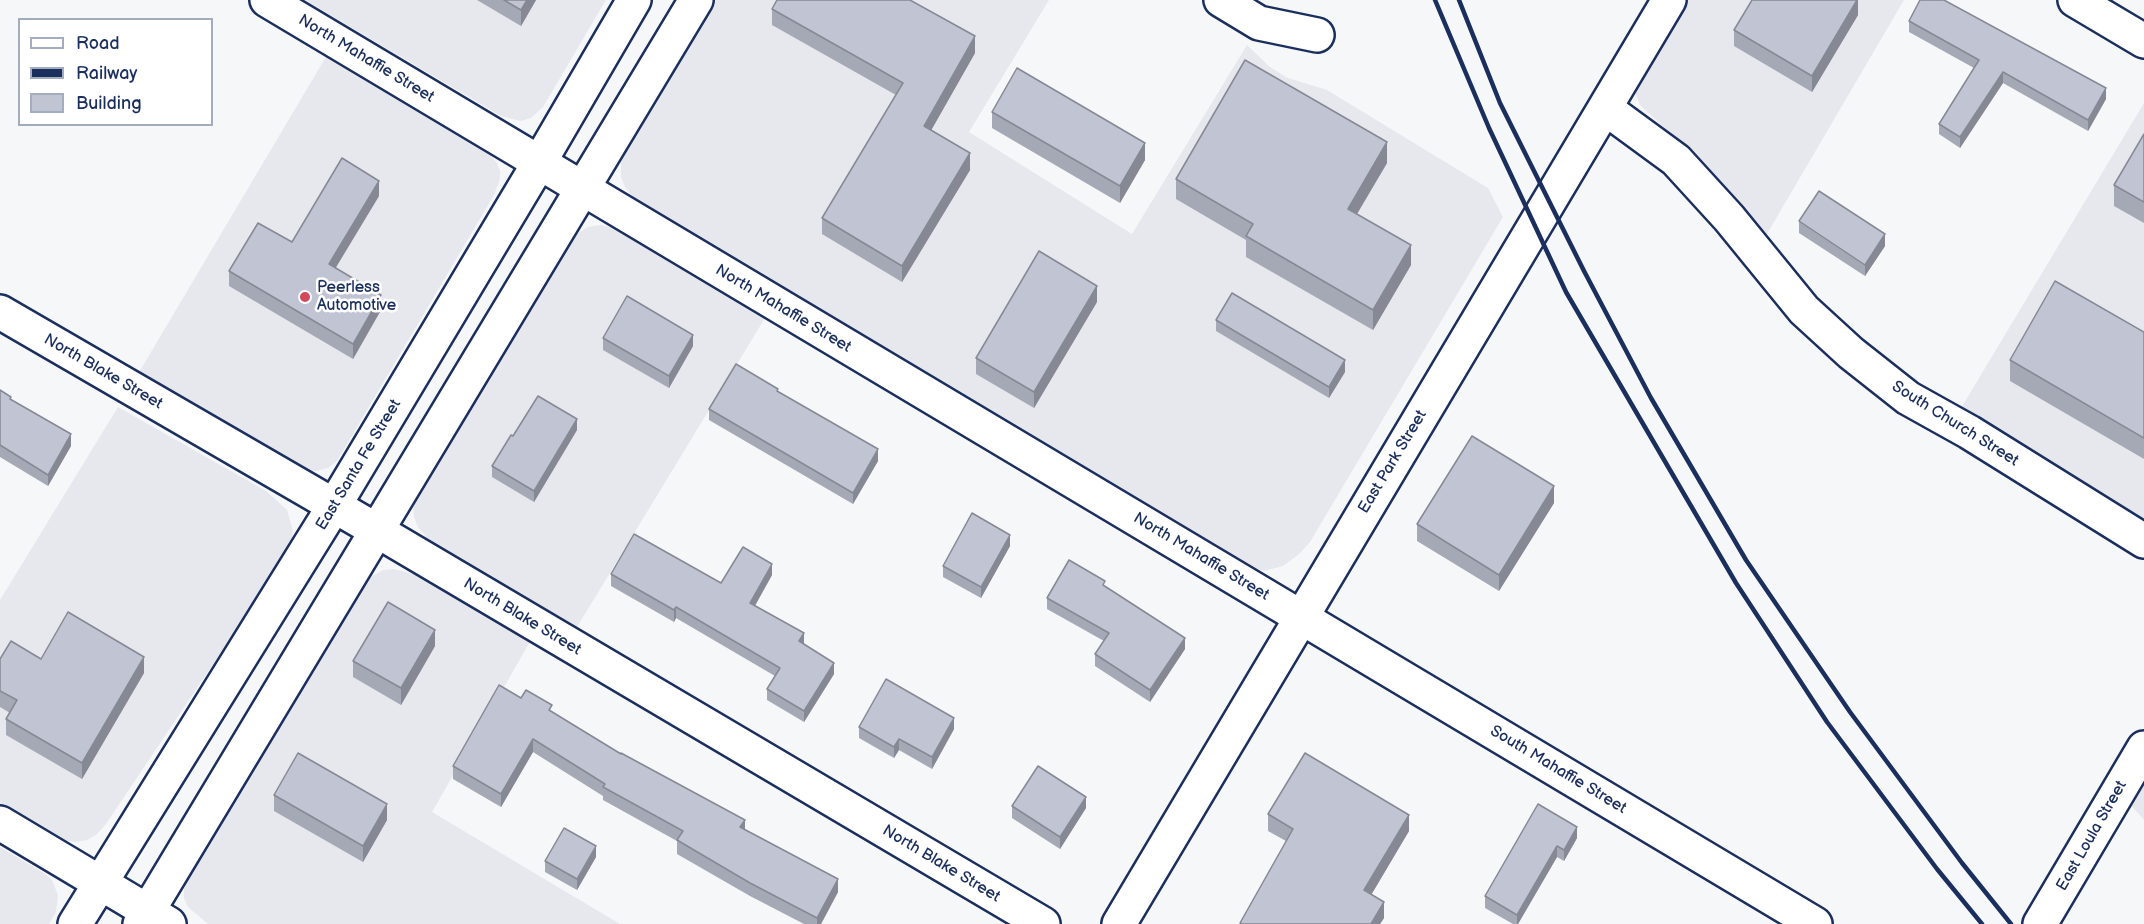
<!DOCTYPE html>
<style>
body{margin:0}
#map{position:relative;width:2144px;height:924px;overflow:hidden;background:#f6f7f9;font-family:"Balsamiq Sans",sans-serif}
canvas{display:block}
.legend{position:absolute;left:18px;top:18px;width:195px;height:108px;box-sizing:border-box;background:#fff;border:2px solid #a4acbf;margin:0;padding:8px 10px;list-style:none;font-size:18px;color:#1b2f5e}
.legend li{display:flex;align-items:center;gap:12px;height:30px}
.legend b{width:30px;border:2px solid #a4acbf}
</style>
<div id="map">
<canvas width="2144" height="924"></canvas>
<ul class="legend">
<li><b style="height:8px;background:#fff"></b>Road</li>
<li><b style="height:8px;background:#1b2f5e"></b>Railway</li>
<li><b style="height:16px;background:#c0c4d3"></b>Building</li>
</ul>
</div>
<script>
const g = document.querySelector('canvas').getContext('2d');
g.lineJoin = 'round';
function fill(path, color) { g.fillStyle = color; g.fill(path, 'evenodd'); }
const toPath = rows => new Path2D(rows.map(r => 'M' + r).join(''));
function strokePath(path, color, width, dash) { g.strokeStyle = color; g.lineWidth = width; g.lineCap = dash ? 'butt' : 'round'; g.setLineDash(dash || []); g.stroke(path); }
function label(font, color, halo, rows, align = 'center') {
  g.font = font + ' "Balsamiq Sans",sans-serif'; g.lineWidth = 5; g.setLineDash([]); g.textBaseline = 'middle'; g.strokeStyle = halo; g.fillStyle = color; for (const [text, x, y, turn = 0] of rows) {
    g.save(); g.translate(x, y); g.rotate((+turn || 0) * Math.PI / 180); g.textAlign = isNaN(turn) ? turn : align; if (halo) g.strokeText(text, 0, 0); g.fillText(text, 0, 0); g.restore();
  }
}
const built = toPath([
 [305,0,606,0,543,107,531,118,521,121,501,116,491,110],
 [715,0,1049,0,969,132,1132,234,1247,45,1270,67,1288,78,1327,90,1488,188,1503,217,1310,542,1299,554,1283,566,1264,571,1251,567,634,198,625,187,621,177,621,164,625,150],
 [1686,0,1904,0,1764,239,1688,150,1640,105,1636,95,1636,87,1641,76],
 [330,50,481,144,497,163,500,171,500,179,494,195,337,461,328,468,316,471,305,470,138,374],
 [2144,103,2144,524,1958,413],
 [601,225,613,228,626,234,765,318,577,627,427,538,418,527,414,517,413,505,414,496,559,254,574,236,588,227],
 [118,407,266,491,287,510,293,531,290,549,106,824,96,835,87,840,75,842,62,840,0,803,0,600],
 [394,569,417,575,531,640,432,812,620,924,208,924,188,907,184,898,184,889,188,875,358,592,371,577,383,570],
 [2144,779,2144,820,2130,804],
 [0,847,44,873,52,880,58,895,56,912,49,924,0,924]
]);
const street = toPath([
 [267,0,1815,924],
 [1221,0,1259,23,1317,35],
 [2075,0,2144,41],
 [1605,108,1676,160,1729,218,1804,310,1851,353,1908,398,1969,432,2144,541],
 [0,312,376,530,1043,924],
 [0,823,169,924],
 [1119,924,1669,0],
 [2040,924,2144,748]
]);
const primary = toPath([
 [75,924,334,506,539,163,634,0],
 [140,924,696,0]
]);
const rail = toPath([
 [1435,0,1489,128,1566,292,1736,583,1827,722,1937,869,1982,924],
 [1459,0,1500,103,1584,271,1651,398,1746,560,1850,712,1962,863,2011,924]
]);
const wall = toPath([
 [477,0,536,0,521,26],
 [1858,0,1858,15,1812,92,1734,46,1734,30],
 [772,9,975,53,931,130,970,170,902,282,822,234,822,218,896,95,772,25],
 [1909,21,2106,99,2088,131,2003,83,1960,148,1939,134,1939,124,1974,68,1909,32],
 [992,112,1145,160,1120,203,992,128],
 [2144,134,2144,223,2114,206,2114,185],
 [1387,163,1357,214,1411,265,1373,330,1246,257,1246,240,1176,199,1176,179],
 [379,196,335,268,381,310,353,359,229,286,229,271,292,242],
 [1799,221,1885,246,1865,276,1799,233],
 [1097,302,1034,408,976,374,976,358],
 [1216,320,1345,372,1329,398,1216,331],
 [2144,332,2144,459,2010,381,2010,360],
 [603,338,693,346,669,388,603,350],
 [0,390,11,400,71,446,48,486,0,457],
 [778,392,878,461,853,504,709,420,709,409],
 [577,430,534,502,492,477,492,466,513,436],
 [1554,503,1499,591,1417,541,1417,524],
 [1010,546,981,598,943,577,943,566],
 [611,574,721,583,772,575,755,606,804,644,834,674,804,722,767,700,767,689,775,676,676,618,674,622,611,586],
 [1105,586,1185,649,1150,702,1095,666,1095,654,1104,641,1047,609,1047,598],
 [435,646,401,705,353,677,353,661],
 [0,659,41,659,144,673,82,779,6,735,6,719,10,713,0,707],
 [521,698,552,712,745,829,838,892,821,924,804,924,750,896,677,854,677,841,603,800,603,796,533,752,501,807,453,779,453,766],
 [859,727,954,729,932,769,899,750,894,758,859,738],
 [274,795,387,820,363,862,274,811],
 [1538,804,1577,838,1564,861,1557,857,1518,924,1513,924,1485,908,1485,896],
 [1012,806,1086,808,1060,849,1012,818],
 [1268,814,1409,831,1371,895,1384,918,1380,924,1240,924,1286,841,1268,831],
 [596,857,577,890,545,872,545,861]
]);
const shadedWall = toPath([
 [527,0,536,0,521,26,521,10],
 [1857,0,1858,0,1858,15,1812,92,1812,76],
 [975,36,975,53,924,143,924,126],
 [2003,72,2003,83,1960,148,1960,137],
 [2106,88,2106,99,2088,131,2088,120],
 [1387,142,1387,163,1348,229,1348,209],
 [1145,143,1145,160,1120,203,1120,186],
 [970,153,970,170,902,282,902,266],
 [379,181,379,196,329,279,329,264],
 [1885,234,1885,246,1865,276,1865,265],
 [1411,245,1411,265,1373,330,1373,310],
 [1097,286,1097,302,1034,408,1034,392],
 [381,295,381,310,353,359,353,344],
 [693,335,693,346,669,388,669,376],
 [1345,360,1345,372,1329,398,1329,387],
 [577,419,577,430,534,502,534,491],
 [71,434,71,446,48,486,48,475],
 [878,449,878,461,853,504,853,493],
 [1554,486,1554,503,1499,591,1499,575],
 [1010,535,1010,546,981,598,981,587],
 [772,564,772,575,750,614,750,603],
 [676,607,676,618,674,622,674,610],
 [435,630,435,646,401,705,401,688],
 [804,633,804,645,799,641],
 [1185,638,1185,649,1150,702,1150,690],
 [144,657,144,673,82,779,82,763],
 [834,663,834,674,804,722,804,711],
 [954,718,954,729,932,769,932,757],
 [533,739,533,752,501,807,501,794],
 [899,739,899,750,894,758,894,747],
 [1086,797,1086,808,1060,849,1060,837],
 [387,804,387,820,363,862,363,846],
 [1409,815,1409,831,1364,907,1364,890],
 [745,820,745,833,740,827],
 [1577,827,1577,838,1564,861,1564,850],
 [596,846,596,857,577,890,577,879],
 [1557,846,1557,857,1518,924,1517,924,1517,915],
 [838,879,838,892,821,924,817,924,817,918],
 [1384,902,1384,918,1380,924,1371,924]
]);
const building = toPath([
 [504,0,527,0,521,10,504,0],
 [777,0,910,0,975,36,924,126,970,153,902,266,822,218,903,83,772,9,777,0],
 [1752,0,1857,0,1812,76,1734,30,1752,0],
 [1920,0,1944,0,2106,88,2088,120,2003,72,1960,137,1939,124,1979,60,1909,21,1920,0],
 [1245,60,1387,142,1348,209,1411,245,1373,310,1246,236,1253,224,1176,179,1245,60],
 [1017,68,1145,143,1120,186,992,112,1017,68],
 [2144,134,2144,202,2114,185,2144,134],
 [342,158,379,181,329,264,381,295,353,344,229,271,258,223,292,242,342,158],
 [1819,191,1885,234,1865,265,1799,221,1819,191],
 [1039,251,1097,286,1034,392,976,358,1039,251],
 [2055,281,2144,332,2144,438,2010,360,2055,281],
 [1232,293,1345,360,1329,387,1216,320,1232,293],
 [627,296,693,335,669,376,603,338,627,296],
 [736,364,778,389,777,391,878,449,853,493,709,409,736,364],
 [0,390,11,397,10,399,71,434,48,475,0,445,0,390],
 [538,396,577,419,534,491,492,466,511,435,513,436,538,396],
 [1472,436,1554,486,1499,575,1417,524,1472,436],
 [972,513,1010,535,981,587,943,566,972,513],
 [634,534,721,583,743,547,772,564,750,603,804,633,799,641,834,663,804,711,767,689,780,668,676,607,674,610,611,574,634,534],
 [1069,560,1105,581,1103,585,1185,638,1150,690,1095,654,1109,633,1047,598,1069,560],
 [388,602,435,630,401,688,353,661,388,602],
 [68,612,144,657,82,763,6,719,17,700,0,691,0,659,11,641,41,659,68,612],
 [886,679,954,718,932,757,899,739,894,747,859,727,886,679],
 [499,685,521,698,526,690,552,705,549,710,621,754,621,753,745,820,740,827,838,879,817,918,750,883,677,840,683,831,603,787,605,784,533,739,501,794,453,766,499,685],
 [298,753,387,804,363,846,274,795,298,753],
 [1305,753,1409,815,1364,890,1384,902,1371,924,1243,924,1240,923,1293,829,1268,814,1305,753],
 [1038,766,1086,797,1060,837,1012,806,1038,766],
 [1538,804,1577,827,1564,850,1557,846,1517,915,1485,896,1538,804],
 [564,828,596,846,577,879,545,861,564,828]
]);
const markers = [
 [305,297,6,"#d1495b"]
];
const streetNames = [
 ["North Mahaffie Street",366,59,31],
 ["North Mahaffie Street",783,309,31],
 ["North Blake Street",103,372,30],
 ["South Church Street",1955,424,32],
 ["East Park Street",1393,462,-59],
 ["East Santa Fe Street",359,465,-59],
 ["North Mahaffie Street",1201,557,31],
 ["North Blake Street",522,617,31],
 ["South Mahaffie Street",1558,770,31],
 ["East Loula Street",2092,836,-60],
 ["North Blake Street",941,864,31]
];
const poiNames = [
 ["Peerless",317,288],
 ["Automotive",317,306]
];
fill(built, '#e6e8ee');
strokePath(street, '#1b2f5e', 38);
strokePath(primary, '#1b2f5e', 38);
strokePath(street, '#fff', 33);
strokePath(primary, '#fff', 33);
strokePath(rail, '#1b2f5e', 4.5);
fill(wall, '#a5a9b5');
fill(shadedWall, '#868994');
fill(building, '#c0c4d3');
strokePath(building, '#868994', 1.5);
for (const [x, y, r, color] of markers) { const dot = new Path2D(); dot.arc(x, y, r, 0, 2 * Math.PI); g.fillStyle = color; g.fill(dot); strokePath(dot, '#fff', 2); }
label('16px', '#1b2f5e', '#fff', streetNames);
label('16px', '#1b2f5e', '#fff', poiNames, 'left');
</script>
